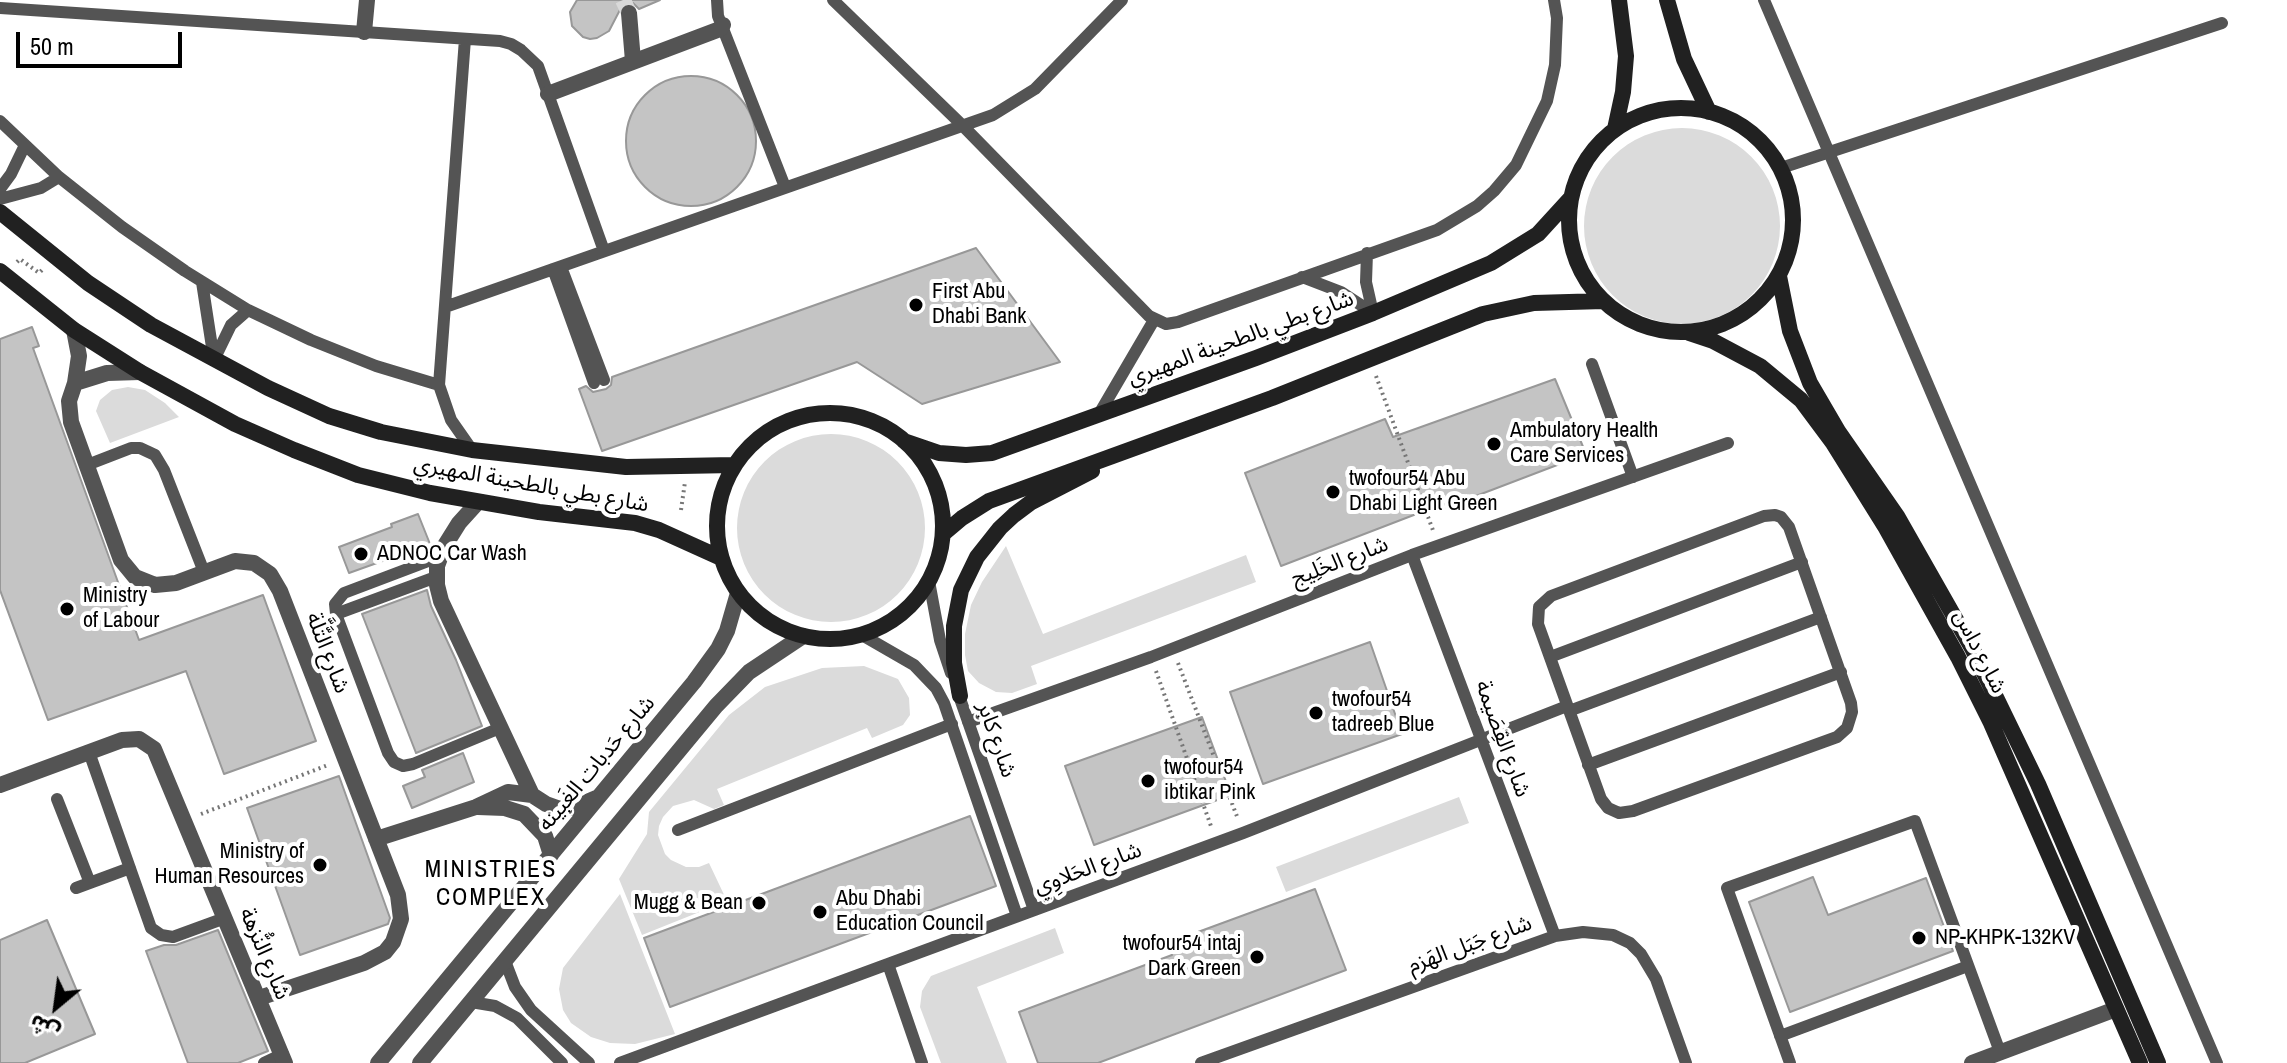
<!DOCTYPE html>
<meta charset="utf-8">
<style>
body{margin:0}
#map{position:relative;width:2287px;height:1063px;overflow:hidden;background:#fff;font-family:"Archivo Narrow","Noto Sans Arabic",sans-serif}
canvas{display:block}
.north{position:absolute;left:16px;top:967px;width:80px;height:80px;-webkit-text-stroke:6px #fff;paint-order:stroke;rotate:209deg;font-size:22px;font-weight:700;line-height:32px;text-align:center;color:#000}
.north::after{content:'';display:block;margin:auto;width:28px;height:36px;background:#000;clip-path:polygon(50% 0,100% 100%,50% 72%,0 100%)}
.scale{position:absolute;left:16px;top:32px;width:166px;height:36px;box-sizing:border-box;border:4px solid #000;border-top:0;padding-left:10px;font-size:24px;line-height:28px;white-space:nowrap;color:#000;-webkit-text-stroke:6px #fff;paint-order:stroke}
</style>
<div id="map">
<canvas width="2287" height="1063"></canvas>
<div class="north">ش</div>
<div class="scale">50 m</div>
</div>
<script>
const g = document.querySelector('canvas').getContext('2d');
g.lineJoin = 'round';
function fill(path, color) { g.fillStyle = color; g.fill(path, 'evenodd'); }
const toPath = rows => new Path2D(rows.map(r => 'M' + r).join(''));
function strokePath(path, color, width, dash) { g.strokeStyle = color; g.lineWidth = width; g.lineCap = dash ? 'butt' : 'round'; g.setLineDash(dash || []); g.stroke(path); }
function label(font, color, halo, rows, align = 'center') {
  g.font = font + ' "Archivo Narrow","Noto Sans Arabic",sans-serif'; g.lineWidth = 8; g.setLineDash([]); g.textBaseline = 'middle'; g.strokeStyle = halo; g.fillStyle = color; for (const [text, x, y, turn = 0] of rows) {
    g.save(); g.translate(x, y); g.rotate((+turn || 0) * Math.PI / 180); g.textAlign = isNaN(turn) ? turn : align; if (halo) g.strokeText(text, 0, 0); g.fillText(text, 0, 0); g.restore();
  }
}
const green = toPath([
 '1584 226a98 98 0 1 1 196 0a98 98 0 1 1-196 0Z',
 [128,387,145,390,165,403,179,417,110,443,96,411,100,400,112,390],
 '737 528a94 94 0 1 1 188 0a94 94 0 1 1-188 0Z',
 [1006,546,1043,634,1246,555,1256,582,1031,666,1037,684,1012,693,996,692,979,683,968,671,965,655,965,634,971,605,982,582],
 [864,666,898,679,909,698,910,715,903,725,872,738,867,728,717,789,724,805,714,809,694,800,673,806,663,817,659,826,658,835,665,854,671,860,686,867,699,867,709,863,727,901,642,935,619,879,647,834,649,812,729,715,765,687,822,668],
 [1459,797,1469,823,1286,892,1276,867],
 [620,894,675,1034,635,1044,610,1043,591,1037,571,1023,563,1010,559,989,563,968],
 [1055,928,1064,953,977,987,1007,1063,941,1063,920,1007,922,991,931,976]
]);
const building = toPath([
 [577,0,660,0,639,9,633,3,623,4,609,31,597,38,590,39,583,37,572,26,570,12,577,0],
 '626 141a65 65 0 1 1 130 0a65 65 0 1 1-130 0Z',
 [976,248,1060,362,922,404,857,362,602,451,579,389,586,386,593,392,606,389,611,385,612,377,976,248],
 [32,327,39,346,33,348,139,640,263,595,316,741,224,774,186,671,48,720,0,590,0,339,32,327],
 [1555,379,1586,454,1434,512,1432,508,1281,566,1245,473,1385,419,1393,437,1555,379],
 [418,514,430,544,349,573,339,547,392,527,391,524,418,514],
 [427,590,431,606,456,660,482,726,416,753,362,614,427,590],
 [1370,642,1402,734,1263,784,1230,692,1370,642],
 [1202,717,1231,795,1094,845,1065,766,1202,717],
 [463,753,474,782,412,808,403,786,425,777,422,770,463,753],
 [339,776,390,918,388,924,300,955,247,808,339,776],
 [970,816,996,886,670,1007,644,938,970,816],
 [1813,877,1828,915,1926,878,1953,951,1790,1012,1749,902,1813,877],
 [1315,889,1346,970,1098,1063,1038,1063,1019,1012,1172,955,1168,943,1315,889],
 [47,920,95,1034,25,1063,0,1063,0,940,47,920],
 [218,930,268,1051,238,1063,188,1063,146,951,164,945,176,945,218,930]
]);
const streetTunnel = toPath([
 [623,0,629,13]
]);
const path = toPath([
 [17,262,20,259,39,273,44,268],
 [1376,376,1434,533],
 [681,510,685,482],
 [1178,663,1238,819],
 [1156,671,1212,829],
 [201,814,328,765]
]);
const lane = toPath([
 [717,0,718,16,785,187],
 [833,0,961,124,1149,316,1166,324,1178,322,1437,230,1477,206,1494,191,1516,165,1547,101,1555,65,1557,18,1554,0],
 [1764,0,2217,1063],
 [0,8,500,41,511,44,521,50,538,66,604,251],
 [465,39,439,385,451,420,472,450],
 [0,121,59,177,122,227,185,271,248,310,311,340,376,366,439,385],
 [1781,168,2222,23],
 [0,189,11,174,25,145],
 [0,199,41,188,59,177],
 [1367,253,1366,282,1373,313],
 [561,267,604,380],
 [553,269,594,383],
 [1302,277,1341,292,1373,313],
 [202,282,214,360],
 [445,307,993,115,1035,89,1122,0],
 [214,360,231,325,248,310],
 [1592,364,1633,477],
 [1099,414,1154,320],
 [87,465,131,448,140,448,155,455,164,470,204,572],
 [1775,515,1781,517,1789,527,1851,703,1852,712,1847,728,1837,737,1633,811,1619,813,1608,808,1601,799,1538,624,1539,607,1551,596,1764,516,1775,515],
 [1412,555,1555,936],
 [439,557,344,593,335,604,336,614,388,753,394,762,403,766,413,764,500,728],
 [929,581,940,640,951,673],
 [336,614,436,577],
 [862,635,914,665,936,688,944,703,1017,916],
 [1550,657,1802,562],
 [957,690,1034,910],
 [1569,711,1821,617],
 [968,722,1151,657,1412,555,1728,443],
 [89,752,151,928,161,935,173,937,225,918],
 [1588,765,1841,672],
 [57,799,90,883],
 [678,830,952,724],
 [76,888,130,868],
 [505,961,515,987,531,1010,589,1063],
 [888,964,922,1063],
 [471,1002,495,1006,517,1018,562,1063],
 [1780,1036,1968,966],
 [264,1063,283,1054],
 [620,1063,1243,833,1567,706],
 [1201,1063,1555,936,1583,932,1613,935,1630,943,1641,954,1656,979,1686,1063],
 [1790,1063,1727,888,1915,821,2000,1052]
]);
const street = toPath([
 [629,13,633,61],
 [364,32,367,0],
 [548,94,720,29,723,25],
 [74,330,79,356,75,383,69,401,71,422,121,560,135,577,155,585,176,583,235,561,254,563,270,574,280,591,398,895,401,919,393,942,385,952,364,963,259,998],
 [75,383,107,373,140,372],
 [478,502,459,523,444,547,437,566,437,585,441,601,532,795],
 [0,785,122,740,139,739,154,749,285,1063],
 [478,807,505,808,524,814,545,836,551,855],
 [376,839,476,807,508,792,532,795,546,804,560,809,575,807,596,798],
 [378,1063,694,682,718,649,727,631,738,593],
 [420,1063,716,706,749,672,803,636],
 [1972,1063,2116,1009]
]);
const secondary = toPath([
 [1667,0,1684,59,1709,112],
 '1569 220a112 112 0 1 1 224 0a112 112 0 1 1-224 0Z',
 [1615,129,1623,92,1626,56,1619,0],
 [0,212,88,283,151,325,268,388,329,416,381,432,472,450,626,467,734,465],
 [0,271,74,330,140,372,235,424,294,450,358,475,430,493,539,512,635,523,659,530,721,558],
 [1779,276,1790,331,1810,383,1838,431,1897,516,1972,648,2038,784,2158,1063],
 [1689,333,1713,341,1760,366,1801,400,1833,443,1886,528,1958,657,1991,723,2140,1063],
 '717 526a113 113 0 1 1 226 0a113 113 0 1 1-226 0Z',
 [904,441,939,453,966,455,992,453,1256,358,1373,313,1491,263,1538,234,1570,199],
 [943,534,962,518,989,501,1272,398,1483,314,1534,303,1604,301],
 [960,696,954,663,954,626,961,590,977,557,1000,528,1014,515,1030,503,1092,471]
]);
const markers = [
 [916,305,8,"#000"],
 [1494,444,8,"#000"],
 [1333,492,8,"#000"],
 [361,554,8,"#000"],
 [67,609,8,"#000"],
 [1316,713,8,"#000"],
 [1148,781,8,"#000"],
 [320,865,8,"#000"],
 [759,903,8,"#000"],
 [820,912,8,"#000"],
 [1919,938,8,"#000"],
 [1257,957,8,"#000"]
];
const poiNames = [
 ["First Abu",932,292],
 ["Dhabi Bank",932,317],
 ["Ambulatory Health",1510,431],
 ["Care Services",1510,456],
 ["twofour54 Abu",1349,479],
 ["Dhabi Light Green",1349,504],
 ["ADNOC Car Wash",377,554],
 ["Ministry",83,596],
 ["of Labour",83,621],
 ["twofour54",1332,700],
 ["tadreeb Blue",1332,725],
 ["twofour54",1164,768],
 ["ibtikar Pink",1164,793],
 ["Ministry of",304,852,"right"],
 ["Human Resources",304,877,"right"],
 ["Abu Dhabi",836,899],
 ["Education Council",836,924],
 ["Mugg & Bean",743,903,"right"],
 ["NP-KHPK-132KV",1935,938],
 ["twofour54 intaj",1241,944,"right"],
 ["Dark Green",1241,969,"right"]
];
const streetNames = [
 ["شارع بطي بالطحينة المهيري",1241,339,-20],
 ["شارع بطي بالطحينة المهيري",531,485,10],
 ["شارع الخَلِيج",1340,562,-21],
 ["شارع داس",1979,652,63],
 ["شارع التَّلَّة",327,653,69],
 ["شارع القِصَيمة",1502,739,70],
 ["شارع كابر",996,740,71],
 ["شارع حَدبات الغَبينه",597,764,-50],
 ["شارع الحَلاوِي",1088,869,-20],
 ["شارع جَبَل الهَزم",1470,945,-20],
 ["شارع النُّزهة",264,954,67]
];
const neighbourhoodNames = [
 ["MINISTRIES",491,871],
 ["COMPLEX",491,899]
];
fill(green, '#dbdbdb');
fill(building, '#c4c4c4');
strokePath(building, '#989898', 2);
strokePath(streetTunnel, '#d9d9d9', 16, [16, 8]);
strokePath(path, '#767676', 4, [2, 4]);
strokePath(lane, '#545454', 12);
strokePath(street, '#545454', 16);
strokePath(secondary, '#212121', 16);
for (const [x, y, r, color] of markers) { const dot = new Path2D(); dot.arc(x, y, r, 0, 2 * Math.PI); g.fillStyle = color; g.fill(dot); strokePath(dot, '#fff', 3); }
label('22px', '#000', '#fff', poiNames, 'left');
label('22px', '#000', '#fff', streetNames);
g.letterSpacing = '2px';
label('24px', '#000', '#fff', neighbourhoodNames);
g.letterSpacing = '0px';
</script>
